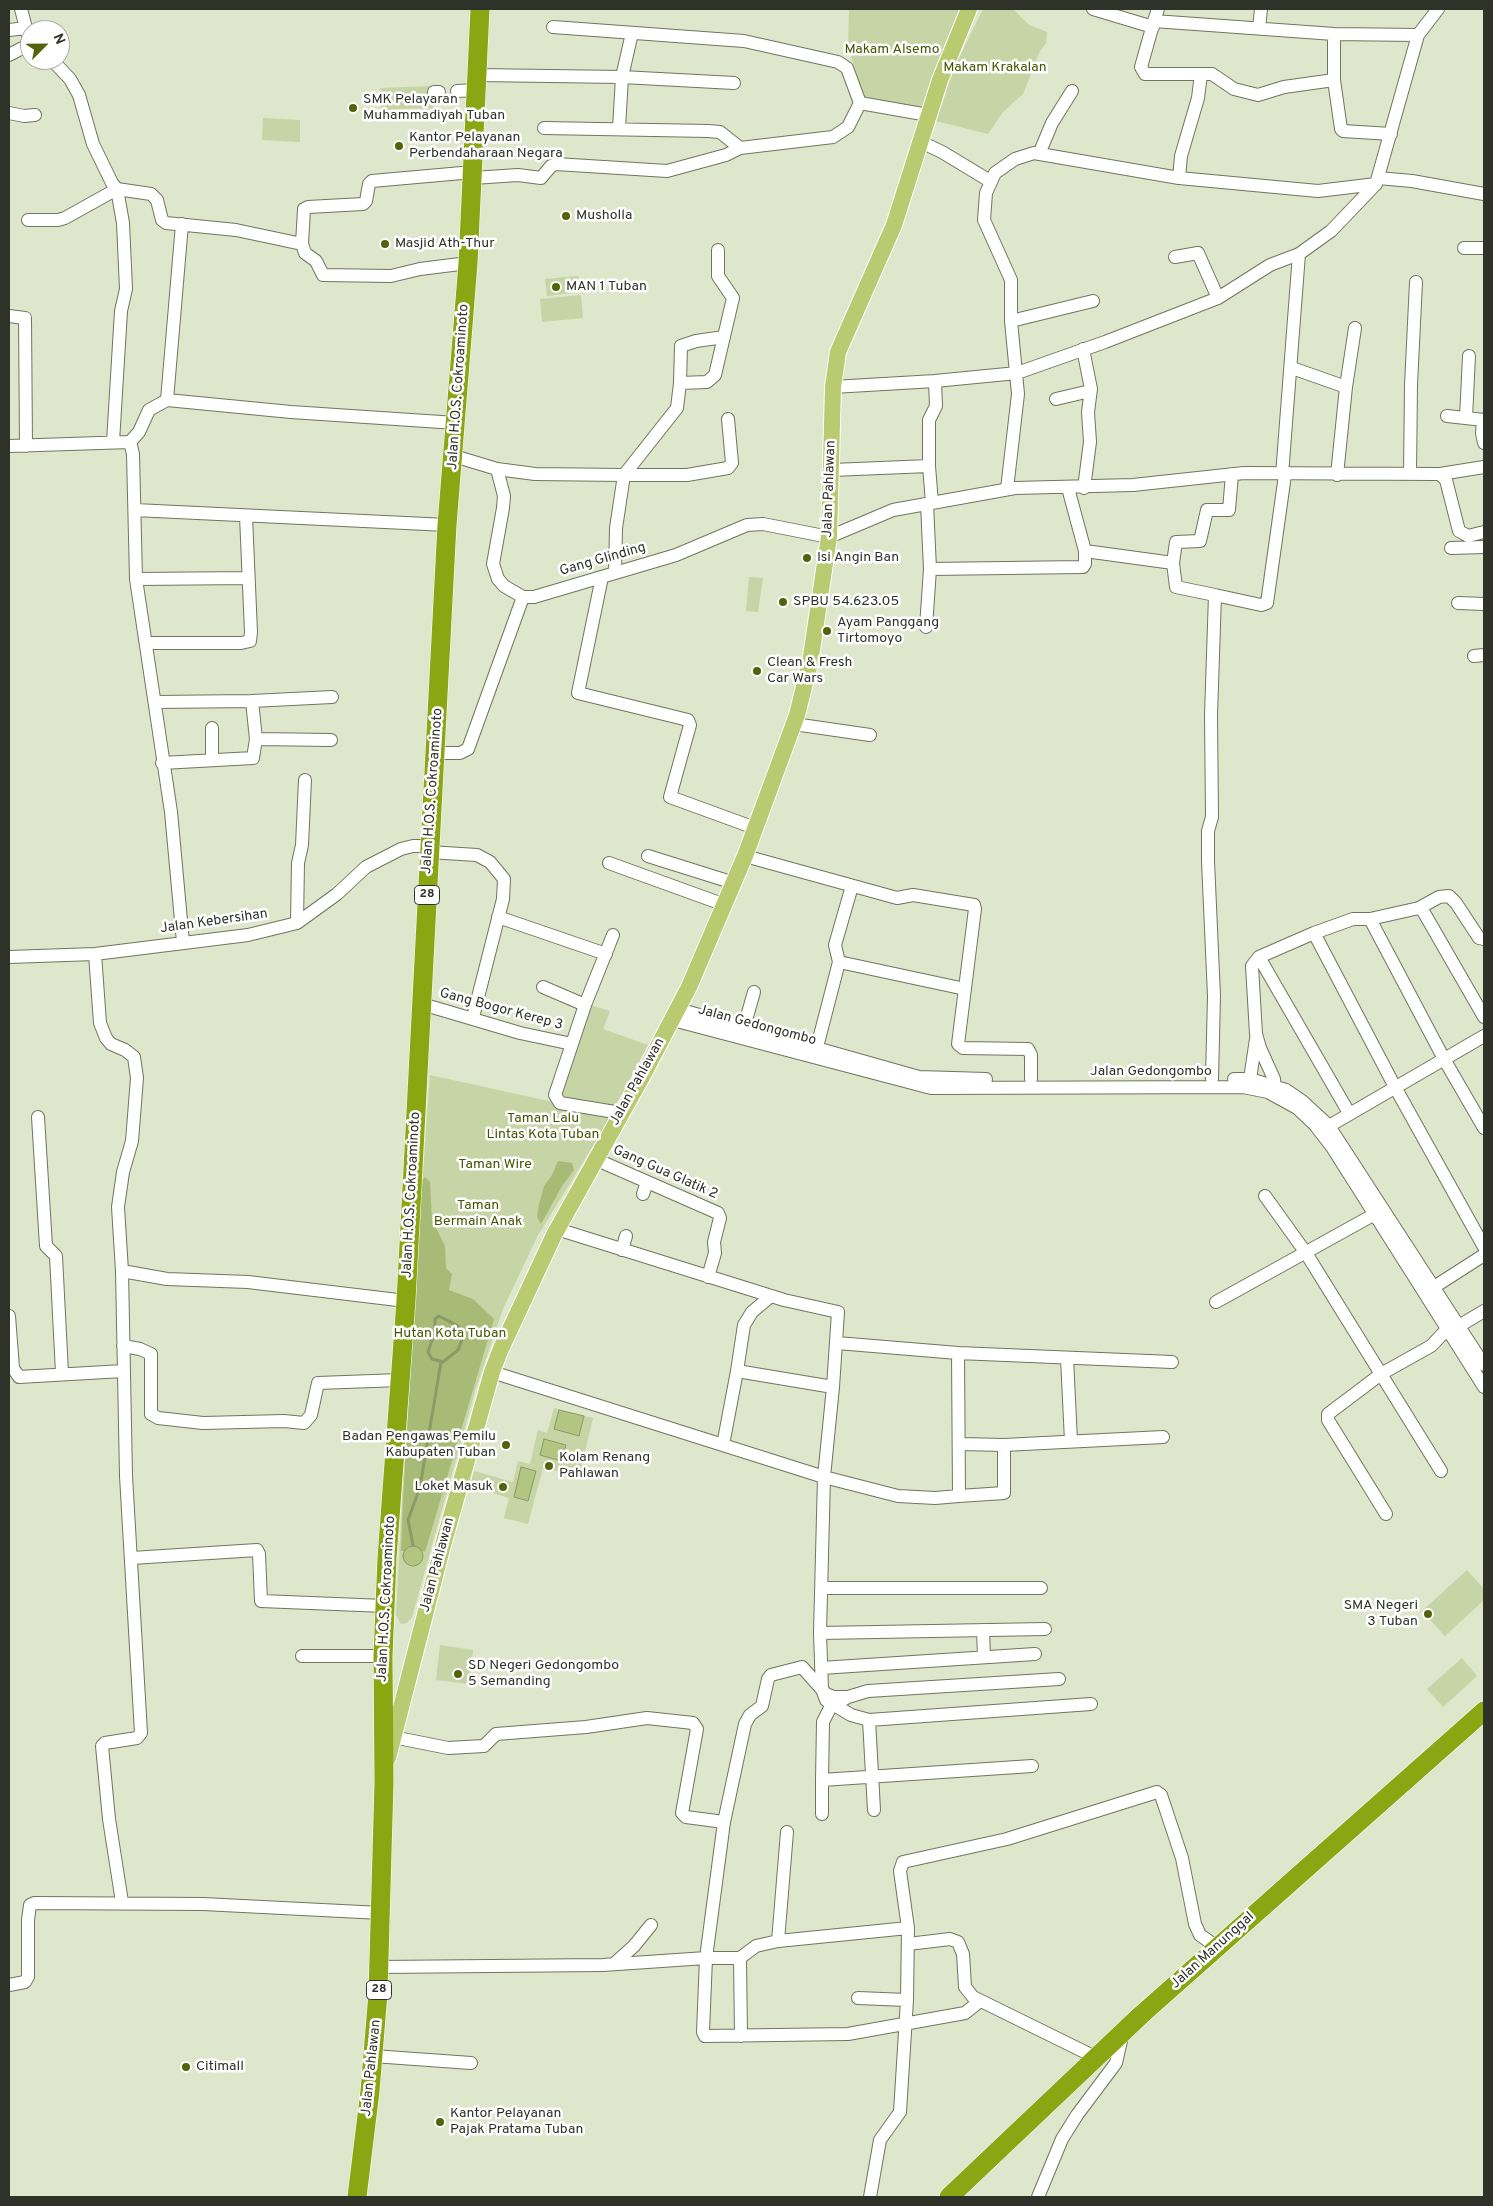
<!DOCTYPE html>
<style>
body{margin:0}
#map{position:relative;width:1493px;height:2206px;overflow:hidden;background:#dee6cb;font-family:Overpass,sans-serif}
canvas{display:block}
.frame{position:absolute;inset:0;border:10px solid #2f3228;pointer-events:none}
.north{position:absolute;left:20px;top:20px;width:50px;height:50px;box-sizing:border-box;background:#fff;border:1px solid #acada9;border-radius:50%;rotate:67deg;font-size:14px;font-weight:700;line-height:20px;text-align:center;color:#2f3228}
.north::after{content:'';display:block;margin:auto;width:18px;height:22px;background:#52630a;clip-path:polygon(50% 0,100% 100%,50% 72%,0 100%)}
</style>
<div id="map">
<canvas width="1493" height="2206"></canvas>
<div class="frame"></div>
<div class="north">N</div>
</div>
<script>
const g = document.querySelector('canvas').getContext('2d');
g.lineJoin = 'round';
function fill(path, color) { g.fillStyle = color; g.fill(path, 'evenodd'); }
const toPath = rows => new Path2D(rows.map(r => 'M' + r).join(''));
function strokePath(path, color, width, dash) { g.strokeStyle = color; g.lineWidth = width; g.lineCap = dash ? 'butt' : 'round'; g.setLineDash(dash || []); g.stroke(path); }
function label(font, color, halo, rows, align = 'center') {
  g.font = font + ' Overpass,sans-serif'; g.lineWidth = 5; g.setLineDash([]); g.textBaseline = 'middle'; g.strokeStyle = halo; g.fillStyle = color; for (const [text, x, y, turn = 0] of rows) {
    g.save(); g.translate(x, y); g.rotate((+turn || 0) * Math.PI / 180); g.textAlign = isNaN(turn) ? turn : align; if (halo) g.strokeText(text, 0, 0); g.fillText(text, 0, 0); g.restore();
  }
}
const green = toPath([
 [849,9,960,9,937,65,924,109,865,101,848,46],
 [983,9,1013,9,1029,25,1047,32,1046,43,1040,51,1023,94,1003,112,988,134,936,121,954,68],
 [432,86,433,108,381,110,380,88],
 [263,118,300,120,300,142,262,140],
 [578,276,579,292,547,296,545,279],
 [581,295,583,318,542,322,540,299],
 [749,577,763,578,758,612,746,611],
 [587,1004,610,1011,603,1029,648,1045,615,1109,560,1101,558,1094],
 [430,1075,612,1115,537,1237,503,1309,476,1388,412,1617,407,1623,401,1624,396,1615,409,1370],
 [554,1408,593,1418,579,1476,543,1468,528,1524,504,1518,509,1498,470,1486,474,1471,513,1482,518,1461,530,1464,538,1430,547,1433],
 [1467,1570,1484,1589,1484,1600,1445,1636,1422,1611],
 [440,1645,473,1650,469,1684,436,1680],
 [1462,1658,1477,1676,1443,1707,1427,1689]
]);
const forest = toPath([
 [558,1161,572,1163,574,1170,562,1186,541,1224,537,1217,539,1204,544,1186,552,1175],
 [425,1177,430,1182,432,1220,445,1246,446,1268,452,1274,449,1290,473,1299,494,1319,425,1552,413,1546,404,1551,401,1551,403,1500,422,1180]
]);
const water = toPath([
 [559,1410,584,1416,579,1436,554,1429,559,1410],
 [544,1439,566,1445,561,1461,540,1455,544,1439],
 [521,1467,536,1471,528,1501,514,1497,521,1467],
 '403 1556a10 10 0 1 1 20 0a10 10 0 1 1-20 0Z'
]);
const stream = toPath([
 [439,1316,458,1326,463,1337,458,1350,443,1362,432,1359,428,1352,435,1331,435,1319,439,1316],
 [413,1545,408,1520,420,1487,441,1362]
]);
const minor = toPath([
 [21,9,30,43],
 [1093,9,1153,27],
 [1158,9,1154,21,1334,34,1418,35],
 [1154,21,1141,67,1145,74,1212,74,1234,89,1258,95,1284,87,1334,80],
 [1259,28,1261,9],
 [9,30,27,28],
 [1334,34,1334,80,1341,129,1343,131,1391,134],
 [9,55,30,44],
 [52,60,70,79,79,95,93,144,112,183,117,189,151,194,157,200,162,220,166,223,236,230,302,244],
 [477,75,622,77,734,83],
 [457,91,476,90],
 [434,92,439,92],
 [860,103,928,115],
 [9,113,24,116,35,115],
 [544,128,708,131,720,132,740,148,833,137,848,127,860,103,847,68,838,62,744,41,553,27],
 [619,128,622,77,632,33],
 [921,142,942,152,990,181],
 [1039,154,1052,123,1072,91],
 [473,178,518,175,541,178,551,166,556,164,667,171,726,155,740,148],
 [1179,178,1181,156,1198,98,1201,74],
 [1378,178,1412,181,1484,194],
 [28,220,58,220,65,218,117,189,123,223,126,289,121,311,113,442],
 [1464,248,1484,248],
 [1175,257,1198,253,1218,298],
 [468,263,420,269,391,276,323,275,316,261,305,253,302,244,304,209,308,207,363,204,366,201,369,184,372,181,473,172],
 [9,316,25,318,26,446],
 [1011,321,1093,301],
 [1083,349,1091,389,1088,412,1090,442,1084,488],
 [1292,368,1346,387],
 [680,383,681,346,696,341,724,337],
 [833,387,935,381,1017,373,1105,342,1218,298,1270,265,1299,254,1331,231,1376,184],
 [1056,399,1090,391],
 [167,400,182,224],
 [1447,416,1484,420],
 [1466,418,1469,356],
 [1483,420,1482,433,1484,443],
 [130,442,139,432,149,410,167,400,291,412,456,423],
 [9,446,130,442,133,454,136,579,171,812,183,942],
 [454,456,497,469,535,474,624,475,677,408,680,383,707,382,715,375,733,298,718,276,718,250],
 [929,466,932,503],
 [497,469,504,496,503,508,493,564,498,579,504,586,523,597,534,597,676,555,747,525,763,524,829,537,893,510,1015,488,1133,485,1244,473,1437,474,1441,475,1446,480,1459,531,1468,536,1484,532],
 [832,470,929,466,929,420,936,406,935,381],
 [1410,474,1411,385,1416,282],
 [1440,474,1484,467],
 [1282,475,1299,254],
 [1337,475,1346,387,1355,328],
 [1007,489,1018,394,1011,321,1011,280,984,220,986,193,995,173,1015,159,1034,153,1179,178,1318,191,1376,184,1418,35,1438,9],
 [135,510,447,525],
 [1451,548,1484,547],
 [1085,551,1173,563,1176,542,1200,541,1207,510,1229,510,1232,474],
 [1173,563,1176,587,1215,595,1211,715,1212,817,1208,831,1208,861,1214,996,1212,1079],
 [930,569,1083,567,1085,564,1085,551,1068,488],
 [615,573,616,528,624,475,687,475,728,468,732,463,728,419],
 [602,577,578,693,688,720,690,725,670,797,755,828],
 [136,579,248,578],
 [1215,595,1261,605,1267,603,1285,475],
 [1458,603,1484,604],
 [926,627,930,569,927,504],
 [147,643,241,643,250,641,251,632,246,516],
 [1474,656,1484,655],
 [155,702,252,701,332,697],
 [794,724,870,735],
 [256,739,331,740],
 [435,753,460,753,468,749,523,597],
 [212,758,212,728],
 [162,763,253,758,256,739,252,701],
 [429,852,477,855,490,862,504,879,503,899,473,1017],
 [648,856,734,883],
 [745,856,897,898,913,895,974,905,975,909,958,1044,963,1048,1028,1049,1031,1055,1031,1079],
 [609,863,725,905],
 [1419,908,1439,897,1449,896,1456,903,1479,938,1484,939],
 [498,917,606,954],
 [1370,919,1444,1059,1484,1128],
 [297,923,298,863,302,845,305,780],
 [613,935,585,1005,555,1095,560,1103,621,1113],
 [95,954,100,1023,106,1038,111,1044,125,1050,134,1057,137,1078,132,1141,123,1172,118,1207,122,1271,126,1476,141,1733,137,1738,105,1743,102,1746,109,1819,122,1902],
 [9,957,95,954,248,935,297,923,337,894,366,867,401,849,413,846,429,846],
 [1259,957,1349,1113],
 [839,962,965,989],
 [543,987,585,1005],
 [422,1004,520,1033,572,1044],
 [678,1009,919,1077,986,1079],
 [1484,1017,1423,911,1419,908,1370,919,1353,919,1314,933,1395,1087,1484,1247],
 [673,1020,931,1088,1243,1087,1268,1092,1297,1108,1315,1125,1332,1147,1484,1387],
 [744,1027,754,992],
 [817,1047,839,962,835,945,852,886],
 [1234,1079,1250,1079,1286,1090,1302,1101,1329,1126,1484,1365],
 [1250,1079,1256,1039],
 [1275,1090,1274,1079,1260,1048,1256,1034,1252,966,1259,957,1314,933],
 [38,1117,46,1246,56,1256,62,1373],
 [1329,1126,1484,1036],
 [595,1159,718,1213,720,1218,714,1242,715,1253,708,1277],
 [643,1194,647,1182],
 [1265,1196,1306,1253,1441,1471],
 [557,1229,784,1300,838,1312,833,1387,824,1477,820,1633,822,1689,826,1700,851,1715,869,1720],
 [622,1250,626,1236],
 [122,1271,167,1279,248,1282,406,1301],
 [1434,1287,1484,1255],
 [1216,1302,1375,1214],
 [9,1316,13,1368,19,1377,123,1371],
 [1459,1326,1484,1311],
 [837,1343,958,1353,1172,1362],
 [123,1346,140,1349,151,1354,151,1414,158,1418,203,1423,284,1421,304,1423,311,1415,318,1383,400,1380],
 [1067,1358,1071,1441],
 [737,1371,744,1325,752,1312,771,1296],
 [492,1372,824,1477,898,1496,935,1498,959,1496,958,1353],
 [960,1444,1004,1445,1163,1437],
 [723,1445,737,1371,833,1387],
 [959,1496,1004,1493,1004,1445],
 [1386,1514,1328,1420,1328,1414,1381,1374,1431,1346,1452,1324],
 [132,1558,257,1550,259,1554,261,1601,385,1606],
 [823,1588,1041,1588],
 [983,1630,984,1657],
 [820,1633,1045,1629],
 [302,1656,383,1656],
 [821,1668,1035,1654],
 [393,1737,448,1748,484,1746,496,1734,586,1727,647,1718,693,1723,697,1729,682,1813,686,1817,724,1822,745,1724,750,1715,762,1706,768,1679,771,1675,802,1667,826,1694,834,1697,848,1697],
 [822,1780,823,1722,830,1708,848,1697,868,1691,1059,1679],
 [874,1810,869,1720,1091,1704],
 [822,1814,822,1780,1032,1766],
 [724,1822,706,1958,703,2032,705,2036,848,2034,965,2013,980,2001],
 [778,1941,787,1832],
 [908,1944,950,1939,958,1942,963,1954,965,1987,973,1997,1095,2057],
 [740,1958,741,2036],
 [615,1963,634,1946,651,1925],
 [379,1967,603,1965,706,1958,740,1958,756,1946,778,1941,908,1928,900,1871,903,1862,1007,1839,1157,1792,1161,1795,1182,1858,1195,1924,1200,1935,1217,1947],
 [9,1985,25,1982,28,1977,28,1920,30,1905,34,1903,203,1904,381,1913],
 [858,1998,907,2000],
 [373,2056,471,2063],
 [870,2197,880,2140,900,2112,907,2000,908,1928],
 [1038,2197,1062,2139,1077,2115,1116,2063,1123,2032]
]);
const major = toPath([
 [388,1758,443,1545,492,1372,500,1351,554,1235,643,1075,689,987,745,856,797,715,810,663,829,537,833,387,838,352,894,225,940,80,969,9]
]);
const highway = toPath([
 [357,2197,370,2091,378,1993,384,1783,383,1656,387,1558,406,1301,447,525,468,263,480,9],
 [949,2197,1141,2015,1484,1711]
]);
const markers = [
 [353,108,5,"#52630a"],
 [399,146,5,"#52630a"],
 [566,216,5,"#52630a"],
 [385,244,5,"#52630a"],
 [556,287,5,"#52630a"],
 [807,558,5,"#52630a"],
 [783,602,5,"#52630a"],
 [827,631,5,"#52630a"],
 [757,671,5,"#52630a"],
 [506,1445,5,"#52630a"],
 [549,1466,5,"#52630a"],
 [503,1487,5,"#52630a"],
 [1428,1614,5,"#52630a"],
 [458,1674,5,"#52630a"],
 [186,2067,5,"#52630a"],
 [440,2122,5,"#52630a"]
];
const shields = [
 [427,895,25],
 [379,1990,25]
];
const shieldNames = [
 ["28",427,895],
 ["28",379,1990]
];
const parkNames = [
 ["Makam Alsemo",892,50],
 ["Makam Krakalan",995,68],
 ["Taman Lalu",543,1119],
 ["Lintas Kota Tuban",543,1135],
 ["Taman Wire",495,1165],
 ["Taman",478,1206],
 ["Bermain Anak",478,1222],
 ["Hutan Kota Tuban",450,1334]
];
const poiNames = [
 ["SMK Pelayaran",363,100],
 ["Muhammadiyah Tuban",363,116],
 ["Kantor Pelayanan",409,138],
 ["Perbendaharaan Negara",409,154],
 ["Musholla",576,216],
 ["Masjid Ath-Thur",395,244],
 ["MAN 1 Tuban",566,287],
 ["Isi Angin Ban",817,558],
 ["SPBU 54.623.05",793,602],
 ["Ayam Panggang",837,623],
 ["Tirtomoyo",837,639],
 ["Clean & Fresh",767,663],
 ["Car Wars",767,679],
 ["Badan Pengawas Pemilu",496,1437,"right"],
 ["Kabupaten Tuban",496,1453,"right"],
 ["Kolam Renang",559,1458],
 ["Pahlawan",559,1474],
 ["Loket Masuk",493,1487,"right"],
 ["SMA Negeri",1418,1606,"right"],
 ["3 Tuban",1418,1622,"right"],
 ["SD Negeri Gedongombo",468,1666],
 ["5 Semanding",468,1682],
 ["Citimall",196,2067],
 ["Kantor Pelayanan",450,2114],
 ["Pajak Pratama Tuban",450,2130]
];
const streetNames = [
 ["Jalan H.O.S. Cokroaminoto",459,387,-86],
 ["Jalan Pahlawan",830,489,-88],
 ["Gang Glinding",603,560,-16],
 ["Jalan H.O.S. Cokroaminoto",433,791,-86],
 ["Jalan Kebersihan",214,922,-8],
 ["Gang Bogor Kerep 3",501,1010,15],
 ["Jalan Gedongombo",757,1026,15],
 ["Jalan Gedongombo",1151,1072],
 ["Jalan Pahlawan",638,1082,-61],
 ["Gang Gua Glatik 2",665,1173,24],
 ["Jalan H.O.S. Cokroaminoto",412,1195,-87],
 ["Jalan Pahlawan",438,1565,-75],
 ["Jalan H.O.S. Cokroaminoto",387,1599,-87],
 ["Jalan Manunggal",1213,1951,-42],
 ["Jalan Pahlawan",372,2068,-84]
];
fill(green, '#c6d4a6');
fill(forest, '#a8bb76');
fill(water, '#b3c681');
strokePath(water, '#8b9a66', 1);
strokePath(stream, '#8b9a66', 3);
strokePath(minor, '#6f765d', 14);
strokePath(major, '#fff', 18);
strokePath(highway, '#fff', 20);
strokePath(minor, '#fff', 12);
strokePath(major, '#b9ca71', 16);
strokePath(highway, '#8aa613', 19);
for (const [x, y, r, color] of markers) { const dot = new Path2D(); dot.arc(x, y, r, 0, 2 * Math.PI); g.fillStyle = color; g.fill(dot); strokePath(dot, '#fff', 2); }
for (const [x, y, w] of shields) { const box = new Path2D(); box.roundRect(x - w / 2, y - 9.5, w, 19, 4); g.fillStyle = '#fff'; g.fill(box); strokePath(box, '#2f3228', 1); }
label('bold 12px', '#2f3228', null, shieldNames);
label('14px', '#465503', '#fff', parkNames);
label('14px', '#2f3228', '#fff', poiNames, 'left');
label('14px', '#2f3228', '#fff', streetNames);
</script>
